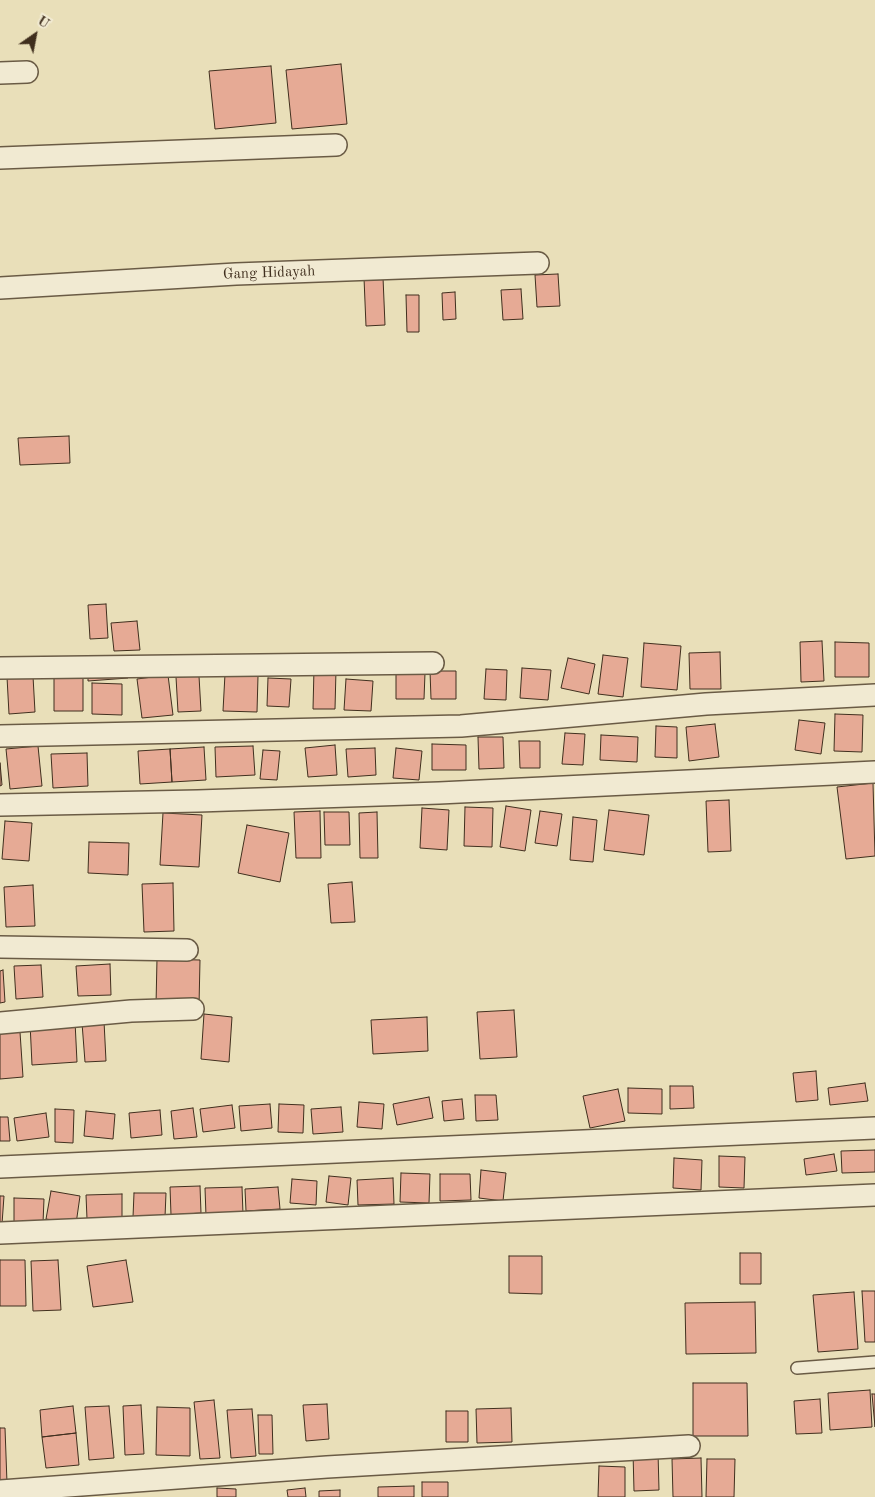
<!DOCTYPE html>
<style>
body{margin:0}
#map{position:relative;width:875px;height:1497px;overflow:hidden;background:#e9dfb9;font-family:"Old Standard TT",serif}
canvas{display:block}
.north{position:absolute;left:10px;top:10px;width:50px;height:50px;-webkit-text-stroke:4px #f1ead2;paint-order:stroke;rotate:33deg;font-size:14px;font-weight:700;line-height:20px;text-align:center;color:#402f1e}
.north::after{content:'';display:block;margin:auto;width:18px;height:22px;background:#402f1e;clip-path:polygon(50% 0,100% 100%,50% 72%,0 100%)}
</style>
<div id="map">
<canvas width="875" height="1497"></canvas>
<div class="north">U</div>
</div>
<script>
const g = document.querySelector('canvas').getContext('2d');
g.lineJoin = 'round';
function fill(path, color) { g.fillStyle = color; g.fill(path, 'evenodd'); }
const toPath = rows => new Path2D(rows.map(r => 'M' + r).join(''));
function strokePath(path, color, width, dash) { g.strokeStyle = color; g.lineWidth = width; g.lineCap = dash ? 'butt' : 'round'; g.setLineDash(dash || []); g.stroke(path); }
function label(font, color, halo, rows, align = 'center') {
  g.font = font + ' "Old Standard TT",serif'; g.lineWidth = 4.5; g.setLineDash([]); g.textBaseline = 'middle'; g.strokeStyle = halo; g.fillStyle = color; for (const [text, x, y, turn = 0] of rows) {
    g.save(); g.translate(x, y); g.rotate((+turn || 0) * Math.PI / 180); g.textAlign = isNaN(turn) ? turn : align; if (halo) g.strokeText(text, 0, 0); g.fillText(text, 0, 0); g.restore();
  }
}
const building = toPath([
 [341,64,347,124,292,129,286,70,341,64],
 [271,66,276,123,215,129,209,71,271,66],
 [558,274,560,306,537,307,535,275,558,274],
 [383,277,385,325,366,326,364,278,383,277],
 [521,289,523,319,503,320,501,290,521,289],
 [455,292,456,319,443,320,442,293,455,292],
 [406,295,419,295,419,332,407,332,406,295],
 [69,436,70,463,20,465,18,438,69,436],
 [106,604,108,638,90,639,88,605,106,604],
 [137,621,140,650,114,651,111,623,137,621],
 [822,641,824,681,801,682,800,642,822,641],
 [835,642,869,643,869,677,835,677,835,642],
 [644,643,681,646,677,690,641,687,644,643],
 [720,652,721,689,690,689,689,653,720,652],
 [603,655,628,658,623,697,598,694,603,655],
 [568,658,595,664,589,694,561,688,568,658],
 [128,668,128,678,88,681,88,671,128,668],
 [522,668,551,670,548,700,520,698,522,668],
 [314,669,336,670,335,709,313,709,314,669],
 [486,669,507,670,506,700,484,699,486,669],
 [430,671,456,671,456,699,431,699,430,671],
 [396,673,425,673,424,699,396,699,396,673],
 [225,674,258,676,257,712,223,711,225,674],
 [168,675,173,715,142,718,137,679,168,675],
 [33,676,35,712,9,714,7,677,33,676],
 [199,676,201,711,178,712,176,677,199,676],
 [54,678,83,678,83,711,54,711,54,678],
 [268,678,291,679,289,707,267,706,268,678],
 [346,679,373,681,371,711,344,710,346,679],
 [92,683,122,684,122,715,92,714,92,683],
 [835,714,863,715,862,752,834,751,835,714],
 [799,720,825,723,821,754,795,750,799,720],
 [715,724,719,757,689,761,686,727,715,724],
 [656,726,677,727,677,758,655,757,656,726],
 [565,733,585,734,583,765,562,764,565,733],
 [601,735,638,737,637,762,600,760,601,735],
 [478,737,503,737,504,768,479,769,478,737],
 [519,741,540,741,540,768,520,768,519,741],
 [432,744,466,745,466,770,432,770,432,744],
 [335,745,337,775,308,777,305,748,335,745],
 [38,746,42,786,10,789,6,749,38,746],
 [253,746,255,775,216,777,215,747,253,746],
 [204,747,206,780,172,782,170,749,204,747],
 [375,748,376,775,348,777,346,749,375,748],
 [396,748,422,751,419,780,393,778,396,748],
 [170,749,172,782,140,784,138,751,170,749],
 [263,750,280,751,277,780,260,779,263,750],
 [87,753,88,786,53,788,51,754,87,753],
 [0,763,2,785,0,786,0,763],
 [873,783,875,856,846,859,837,787,873,783],
 [729,800,731,851,708,852,706,801,729,800],
 [506,806,531,810,525,851,500,847,506,806],
 [465,807,493,808,492,847,464,846,465,807],
 [422,808,449,810,447,850,420,848,422,808],
 [609,810,649,815,644,855,604,850,609,810],
 [320,811,321,858,296,858,294,812,320,811],
 [540,811,562,814,557,846,535,843,540,811],
 [324,812,349,812,350,845,325,845,324,812],
 [377,812,378,858,360,858,359,813,377,812],
 [163,813,202,815,199,867,160,865,163,813],
 [573,817,597,820,593,862,570,860,573,817],
 [5,821,32,823,29,861,2,859,5,821],
 [247,825,289,833,280,882,238,873,247,825],
 [89,842,129,843,128,875,88,873,89,842],
 [352,882,355,922,331,923,328,884,352,882],
 [173,883,174,931,144,932,142,884,173,883],
 [33,885,35,926,6,927,4,887,33,885],
 [157,959,200,960,199,1006,156,1005,157,959],
 [110,964,111,995,78,996,76,966,110,964],
 [41,965,43,997,16,999,14,966,41,965],
 [3,970,5,1002,0,1003,0,971,3,970],
 [514,1010,517,1057,480,1059,477,1012,514,1010],
 [204,1014,232,1017,229,1062,201,1059,204,1014],
 [427,1017,428,1051,373,1054,371,1020,427,1017],
 [75,1021,77,1062,32,1065,30,1023,75,1021],
 [104,1021,106,1061,85,1062,82,1023,104,1021],
 [20,1032,23,1077,0,1079,0,1033,20,1032],
 [816,1071,818,1100,796,1102,793,1073,816,1071],
 [865,1083,868,1101,830,1105,828,1088,865,1083],
 [670,1086,693,1086,694,1108,670,1109,670,1086],
 [628,1088,662,1089,662,1114,628,1113,628,1088],
 [618,1089,625,1121,590,1128,583,1096,618,1089],
 [475,1095,496,1095,498,1120,476,1121,475,1095],
 [429,1097,433,1118,397,1125,393,1104,429,1097],
 [462,1099,464,1119,444,1121,442,1101,462,1099],
 [359,1102,384,1104,382,1129,357,1127,359,1102],
 [270,1104,272,1128,241,1131,239,1106,270,1104],
 [279,1104,304,1105,303,1133,278,1132,279,1104],
 [232,1105,235,1128,203,1132,200,1109,232,1105],
 [341,1107,343,1132,313,1134,311,1109,341,1107],
 [193,1108,197,1137,174,1139,171,1111,193,1108],
 [55,1109,74,1110,73,1143,55,1142,55,1109],
 [160,1110,162,1135,131,1138,129,1113,160,1110],
 [86,1111,115,1114,113,1139,84,1136,86,1111],
 [46,1113,49,1137,17,1141,14,1118,46,1113],
 [0,1117,8,1117,10,1141,0,1141,0,1117],
 [875,1150,875,1172,842,1173,841,1151,875,1150],
 [834,1154,837,1171,806,1175,804,1159,834,1154],
 [719,1156,745,1157,744,1188,719,1187,719,1156],
 [674,1158,702,1160,701,1190,673,1188,674,1158],
 [481,1170,506,1173,503,1201,479,1198,481,1170],
 [401,1173,430,1174,429,1203,400,1202,401,1173],
 [440,1174,470,1174,471,1200,440,1201,440,1174],
 [329,1176,351,1178,348,1205,326,1202,329,1176],
 [393,1178,394,1204,358,1205,357,1180,393,1178],
 [292,1179,317,1181,316,1205,290,1203,292,1179],
 [200,1186,201,1213,171,1215,170,1187,200,1186],
 [242,1187,243,1214,206,1216,205,1188,242,1187],
 [278,1187,280,1209,246,1211,245,1189,278,1187],
 [51,1191,80,1196,76,1224,46,1219,51,1191],
 [134,1193,166,1193,165,1217,133,1217,134,1193],
 [122,1194,122,1219,87,1219,86,1195,122,1194],
 [0,1196,4,1196,2,1224,0,1224,0,1196],
 [14,1198,44,1199,43,1223,14,1222,14,1198],
 [740,1253,761,1253,761,1284,740,1284,740,1253],
 [509,1256,542,1256,542,1294,509,1293,509,1256],
 [0,1260,25,1260,26,1306,0,1306,0,1260],
 [58,1260,61,1310,33,1311,31,1261,58,1260],
 [126,1260,133,1302,93,1307,87,1266,126,1260],
 [862,1291,875,1291,875,1342,865,1342,862,1291],
 [854,1292,858,1349,818,1352,813,1295,854,1292],
 [755,1302,756,1353,686,1354,685,1303,755,1302],
 [693,1383,747,1383,748,1436,693,1436,693,1383],
 [870,1390,872,1427,830,1430,828,1393,870,1390],
 [872,1394,875,1394,875,1427,872,1394],
 [820,1399,822,1433,796,1434,794,1401,820,1399],
 [214,1400,220,1458,200,1459,194,1402,214,1400],
 [327,1404,329,1439,306,1441,303,1405,327,1404],
 [141,1405,144,1454,125,1455,123,1406,141,1405],
 [73,1406,76,1433,42,1437,40,1410,73,1406],
 [109,1406,114,1458,89,1460,85,1407,109,1406],
 [157,1407,190,1408,190,1456,156,1455,157,1407],
 [511,1408,512,1442,477,1443,476,1409,511,1408],
 [252,1409,256,1456,231,1458,227,1410,252,1409],
 [446,1411,468,1411,468,1442,446,1442,446,1411],
 [258,1415,272,1415,273,1454,259,1454,258,1415],
 [0,1428,5,1428,7,1483,0,1483,0,1428],
 [76,1433,79,1465,46,1468,42,1437,76,1433],
 [633,1452,658,1452,659,1490,634,1491,633,1452],
 [701,1458,702,1497,673,1497,672,1459,701,1458],
 [707,1459,735,1459,734,1497,706,1497,707,1459],
 [599,1466,625,1467,625,1497,598,1497,599,1466],
 [422,1482,448,1482,448,1497,422,1497,422,1482],
 [414,1486,414,1497,378,1497,378,1487,414,1486],
 [217,1488,236,1489,236,1497,217,1497,217,1488],
 [305,1488,306,1497,288,1497,287,1490,305,1488],
 [340,1490,340,1497,319,1497,319,1491,340,1490]
]);
const lane = toPath([
 [797,1368,875,1362]
]);
const street = toPath([
 [0,73,27,72],
 [0,158,336,145],
 [0,288,236,274,538,263],
 [0,668,433,663],
 [0,736,461,726,706,704,875,695],
 [0,805,198,801,439,793,875,772],
 [0,947,187,950],
 [0,1023,131,1011,193,1009],
 [0,1167,875,1128],
 [0,1233,875,1195],
 [0,1491,327,1467,689,1446]
]);
const streetNames = [
 ["Gang Hidayah",269,273,-2]
];
fill(building, '#e6aa95');
strokePath(building, '#402f1e', 1);
strokePath(lane, '#6a5b45', 14);
strokePath(street, '#6a5b45', 24);
strokePath(lane, '#f1ead2', 11);
strokePath(street, '#f1ead2', 21);
label('15px', '#402f1e', '#f1ead2', streetNames);
</script>
